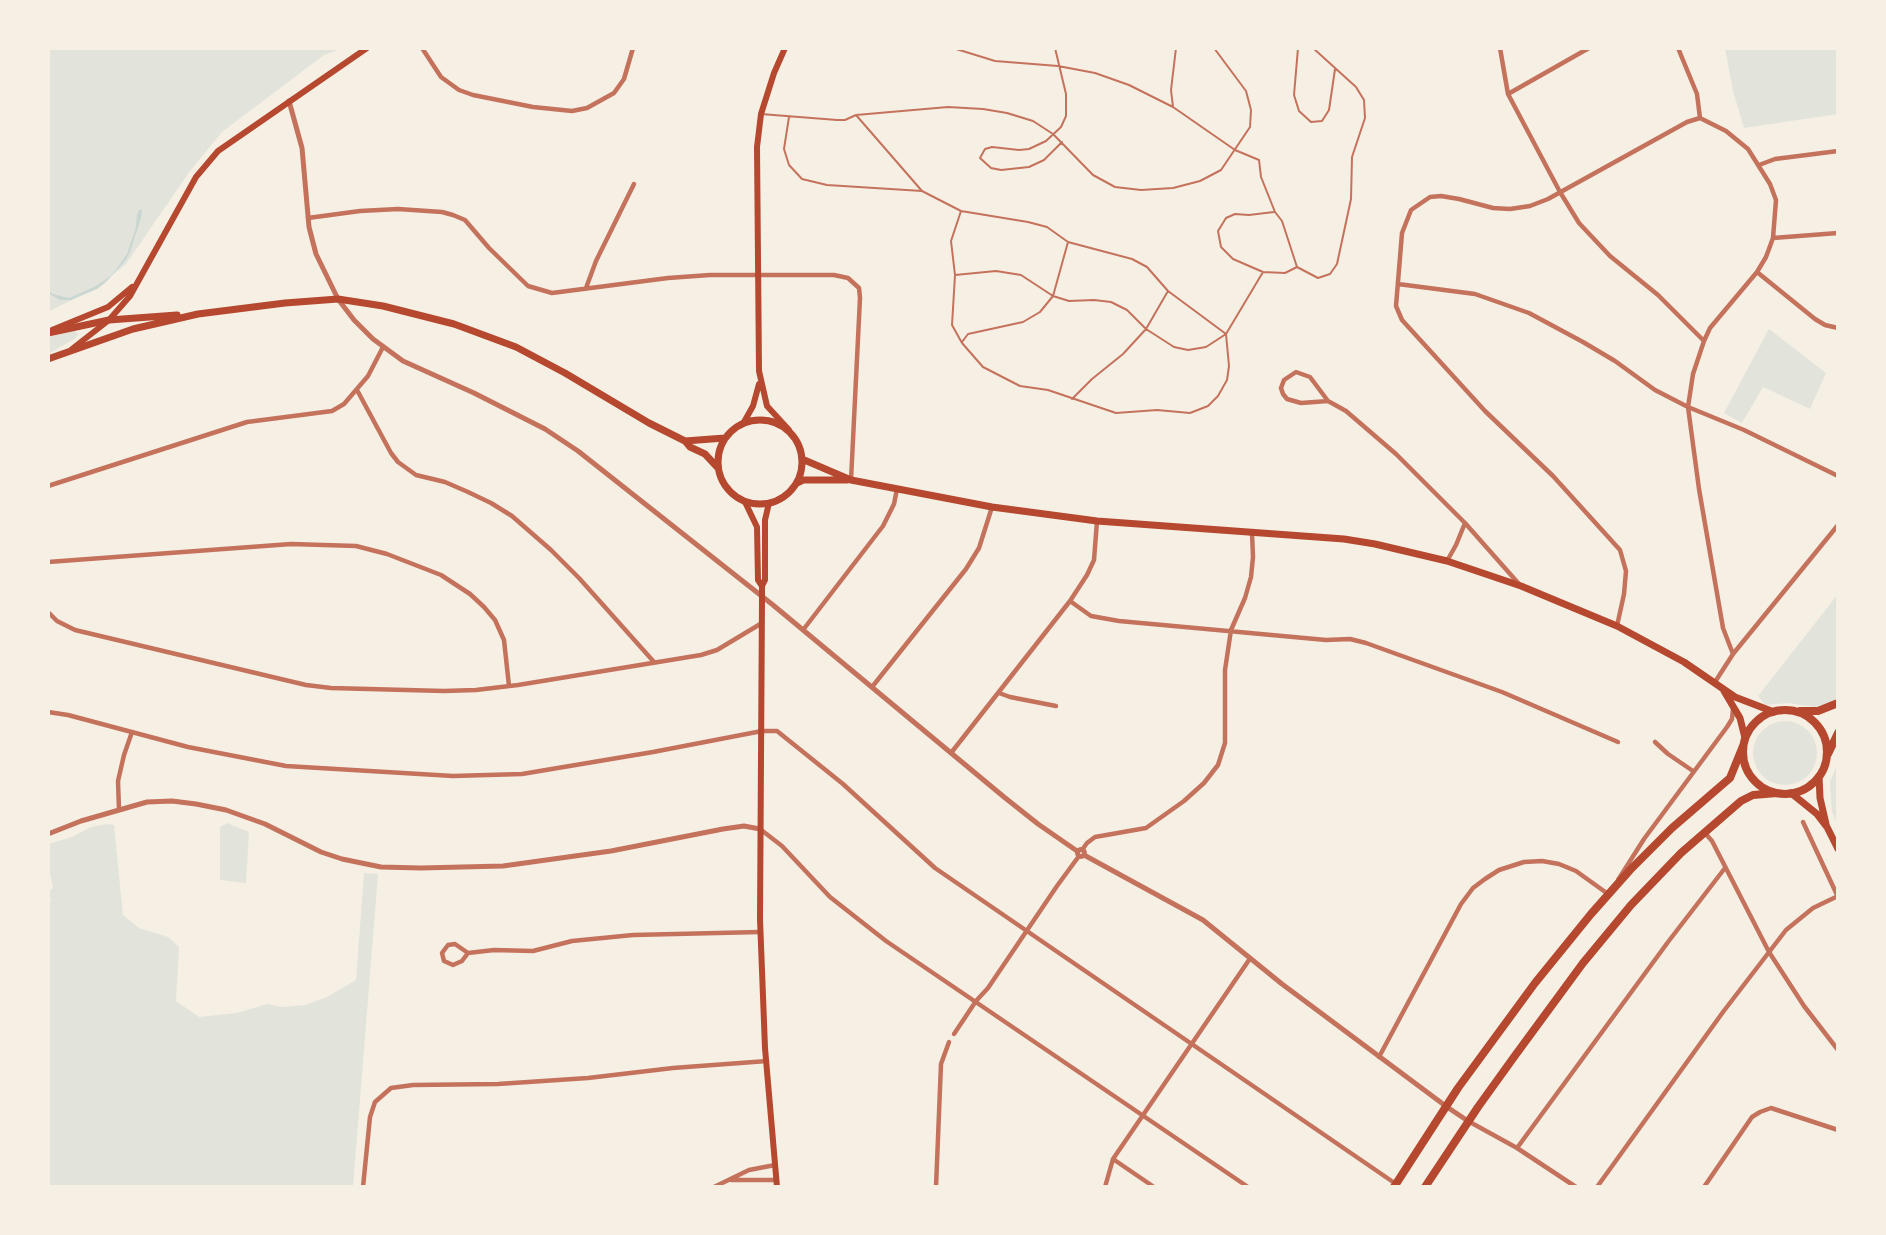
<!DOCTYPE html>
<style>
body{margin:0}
#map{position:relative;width:1886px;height:1235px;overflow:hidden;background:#f6efe4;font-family:"Zilla Slab",serif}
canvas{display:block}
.frame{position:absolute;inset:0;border:50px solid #f6efe4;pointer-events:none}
</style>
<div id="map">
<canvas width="1886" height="1235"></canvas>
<div class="frame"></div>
</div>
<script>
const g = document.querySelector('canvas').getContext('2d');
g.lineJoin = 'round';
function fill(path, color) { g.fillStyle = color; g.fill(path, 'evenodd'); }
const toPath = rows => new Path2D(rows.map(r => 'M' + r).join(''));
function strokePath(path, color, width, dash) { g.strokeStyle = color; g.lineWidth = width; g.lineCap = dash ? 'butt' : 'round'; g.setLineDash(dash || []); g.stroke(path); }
const green = toPath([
 [48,48,344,48,324,55,222,132,190,171,126,264,98,287,48,312],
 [1725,48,1838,48,1838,114,1744,128,1733,91],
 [1769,329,1826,373,1810,409,1763,387,1742,423,1724,413],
 [74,330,78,334,76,338,48,354,48,337],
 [1838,594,1838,698,1830,703,1815,707,1788,703,1765,705,1758,696],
 '1753 753a32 32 0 1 1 64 0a32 32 0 1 1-64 0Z',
 [1838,750,1838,825,1832,812,1830,782,1836,767],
 [227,823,249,832,246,883,220,880,220,827],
 [107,824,114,825,123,915,139,928,168,937,179,947,176,1001,199,1017,237,1013,267,1004,281,1007,305,1005,327,997,356,980,364,873,378,874,353,1187,48,1187,48,902,51,901,49,891,53,888,48,864,48,844,72,837,91,827]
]);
const water = toPath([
 [140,209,142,210,141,218,130,252,125,261,106,282,97,289,71,300,60,300,48,293,48,291,53,294,69,298,96,286,112,275,127,254,136,227,137,214]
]);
const service = toPath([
 [953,48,995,61,1058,66,1095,73,1129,85,1173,107,1235,150,1259,160,1261,177,1275,212,1282,221,1297,267],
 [1055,48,1066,94,1066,116,1061,127,1046,141,1029,149,1019,150,992,147,985,149,980,158,991,168,1001,170,1029,167,1044,160,1062,142],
 [1298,48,1294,95,1299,111,1311,122,1322,121,1329,110,1335,69],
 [1173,107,1171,90,1176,48],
 [761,114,837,120,845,120,856,115,948,107,983,109,1007,113,1033,121,1053,134,1093,175,1115,187,1141,190,1173,188,1200,181,1221,170,1250,127,1251,110,1246,91,1214,48],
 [856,115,922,191,961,211,1028,222,1047,227,1068,242,1132,259,1147,267,1168,291,1226,334,1206,347,1188,350,1174,347,1146,329,1127,310,1111,302,1094,300,1069,301,1053,296,1021,275,996,271,955,275],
 [789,117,784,149,789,165,802,179,827,185,922,191],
 [961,211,951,241,955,275,952,325,962,343,983,367,1020,386,1048,390,1116,413,1157,410,1190,413,1208,406,1218,396,1227,380,1229,366,1226,334,1263,272],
 [1274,212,1249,215,1235,214,1226,218,1218,231,1221,247,1233,259,1263,272,1285,273,1297,267],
 [1297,267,1318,278,1330,274,1337,264,1351,199,1352,157,1365,118,1364,100,1356,87,1313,48],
 [962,342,968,334,1023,322,1040,312,1053,296,1068,242],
 [1072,399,1092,379,1123,354,1146,329,1168,291]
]);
const minor = toPath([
 [422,48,441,77,459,90,473,95,533,107,572,111,587,108,614,93,624,79,633,48],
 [1500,48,1508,94,1560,192,1579,223,1610,256,1658,295,1704,341],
 [1678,48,1697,94,1700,118,1726,131,1748,149,1770,184,1776,200,1773,238,1766,257,1757,272,1710,328,1704,341,1693,374,1688,407,1699,489,1723,628,1733,654],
 [1508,94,1589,48],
 [1759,165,1775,159,1838,151],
 [308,218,360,211,398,209,442,212,453,215,465,220,489,248,528,286,552,293,668,278,710,275,834,275,848,278,859,288,860,298,851,480],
 [1773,238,1838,233],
 [1757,272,1815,319,1825,325,1838,328],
 [1398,284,1475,294,1529,313,1583,342,1615,361,1655,390,1688,407,1744,430,1838,476],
 [586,288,596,261,634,184],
 [357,390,391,453,398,462,416,475,445,482,468,492,491,503,512,516,551,550,579,578,654,662],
 [1328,401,1301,403,1287,399,1283,394,1281,388,1284,380,1296,372,1310,377,1328,401,1346,411,1396,454,1465,523,1456,545,1447,561],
 [48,486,247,422,332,411,344,404,368,376,383,347],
 [1465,523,1519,584],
 [48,562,291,544,356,546,387,554,441,575,470,594,484,607,495,620,504,640,509,686],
 [1070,601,1091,616,1119,621,1326,640,1350,639,1366,643,1502,692,1618,742],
 [48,612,57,621,75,630,306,685,331,688,444,691,476,690,518,685,701,655,717,650,762,623],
 [1617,626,1624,594,1626,571,1620,550,1553,476,1485,411,1402,320,1396,306,1402,233,1411,210,1430,197,1441,196,1459,199,1493,208,1510,209,1530,206,1548,199,1687,122,1700,118],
 [803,630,883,526,894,504,897,489],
 [1715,682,1733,654,1838,525],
 [872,687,966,569,979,548,992,507],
 [999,693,1010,697,1056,706],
 [48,712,68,715,188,747,286,766,453,776,522,774,653,752,762,731,777,731,843,784,935,868,1396,1184],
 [1655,742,1668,754,1693,771],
 [951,753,1070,601,1087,575,1094,560,1097,521],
 [119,810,118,781,124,755,132,732],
 [1803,822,1838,897],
 [760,829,782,846,830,897,886,941,1248,1187],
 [1705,833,1712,841,1769,952,1804,1006,1838,1050],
 [1082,850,1087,843,1095,837,1146,828,1184,801,1204,783,1218,765,1225,743,1225,670,1231,630,1245,598,1251,577,1253,557,1252,533],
 [1618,880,1644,839,1727,727,1732,719,1733,709],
 [468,953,455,944,448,945,442,953,444,961,453,965,462,961,468,953,494,950,533,951,572,941,633,935,760,932],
 [954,1034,976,1001,988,988,1057,886,1079,856],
 [1379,1057,1461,904,1473,888,1485,879,1499,870,1524,862,1542,861,1559,864,1576,871,1608,894],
 [1468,1121,1517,1148,1576,1187],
 [1517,1148,1668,942,1725,868],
 [1113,1159,1154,1187],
 [731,1180,776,1180],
 [363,1187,370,1117,375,1102,391,1088,413,1085,498,1084,588,1078,673,1068,767,1061],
 [714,1187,749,1170,775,1165],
 [936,1187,941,1064,949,1042],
 [1105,1187,1113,1159,1249,960],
 [1597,1187,1723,1012,1786,930,1813,908,1838,896],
 [1704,1187,1752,1117,1760,1112,1771,1108,1838,1130]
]);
const tertiary = toPath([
 [289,101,302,148,309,227,316,254,338,299,354,320,373,339,403,361,474,393,545,429,578,451,773,605,1004,797,1038,824,1077,851],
 [48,834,81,821,147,802,172,801,196,804,226,810,265,824,321,852,342,859,381,867,421,868,503,866,611,851,723,829,744,826,760,829],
 '1077.5 853a3.5 3.5 0 1 1 7 0a3.5 3.5 0 1 1-7 0Z',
 [1084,855,1203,920,1282,984,1447,1107,1468,1121]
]);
const secondary = toPath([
 [785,48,774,73,761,114,757,147,759,371,767,406,789,430],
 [52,330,108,307,132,287],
 [72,349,109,320,130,296,196,177,218,151,367,48],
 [744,422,753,406,759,384],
 [745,502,757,527,758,580,762,586],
 [769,503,765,520,765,580,762,586,762,598,760,919,765,1048,777,1187]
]);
const primary = toPath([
 [48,333,109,320,177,315],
 [48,359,133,329,198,314,285,303,338,299,383,306,454,324,516,347,565,373,649,423,685,441,690,447,705,454,718,468],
 '718 462a42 42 0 1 1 84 0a42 42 0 1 1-84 0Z',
 [685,441,725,438],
 [802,459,851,480,992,507,1097,521,1344,539,1375,544,1447,561,1521,586,1617,626,1684,662,1735,697,1774,712],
 [797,483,803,480,847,480],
 [1724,691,1740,718,1745,738],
 [1819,776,1820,798,1826,824],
 [1791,793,1817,814,1827,827,1838,849]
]);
const trunk = toPath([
 '1743 752a42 42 0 1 1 84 0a42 42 0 1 1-84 0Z',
 [1800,711,1818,711,1838,703],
 [1828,754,1838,733],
 [1394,1187,1458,1088,1535,983,1591,914,1630,870,1672,828,1730,778,1743,746],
 [1425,1187,1478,1107,1514,1057,1583,963,1631,905,1681,853,1741,801,1753,795,1777,793]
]);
fill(green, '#e2e4dc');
fill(water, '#c9d6d2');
strokePath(service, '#c5725c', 2);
strokePath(minor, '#c5725c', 4.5);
strokePath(tertiary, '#c5725c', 5);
strokePath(secondary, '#b5482f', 6);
strokePath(primary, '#b5482f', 7);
strokePath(trunk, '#b5482f', 8);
</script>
